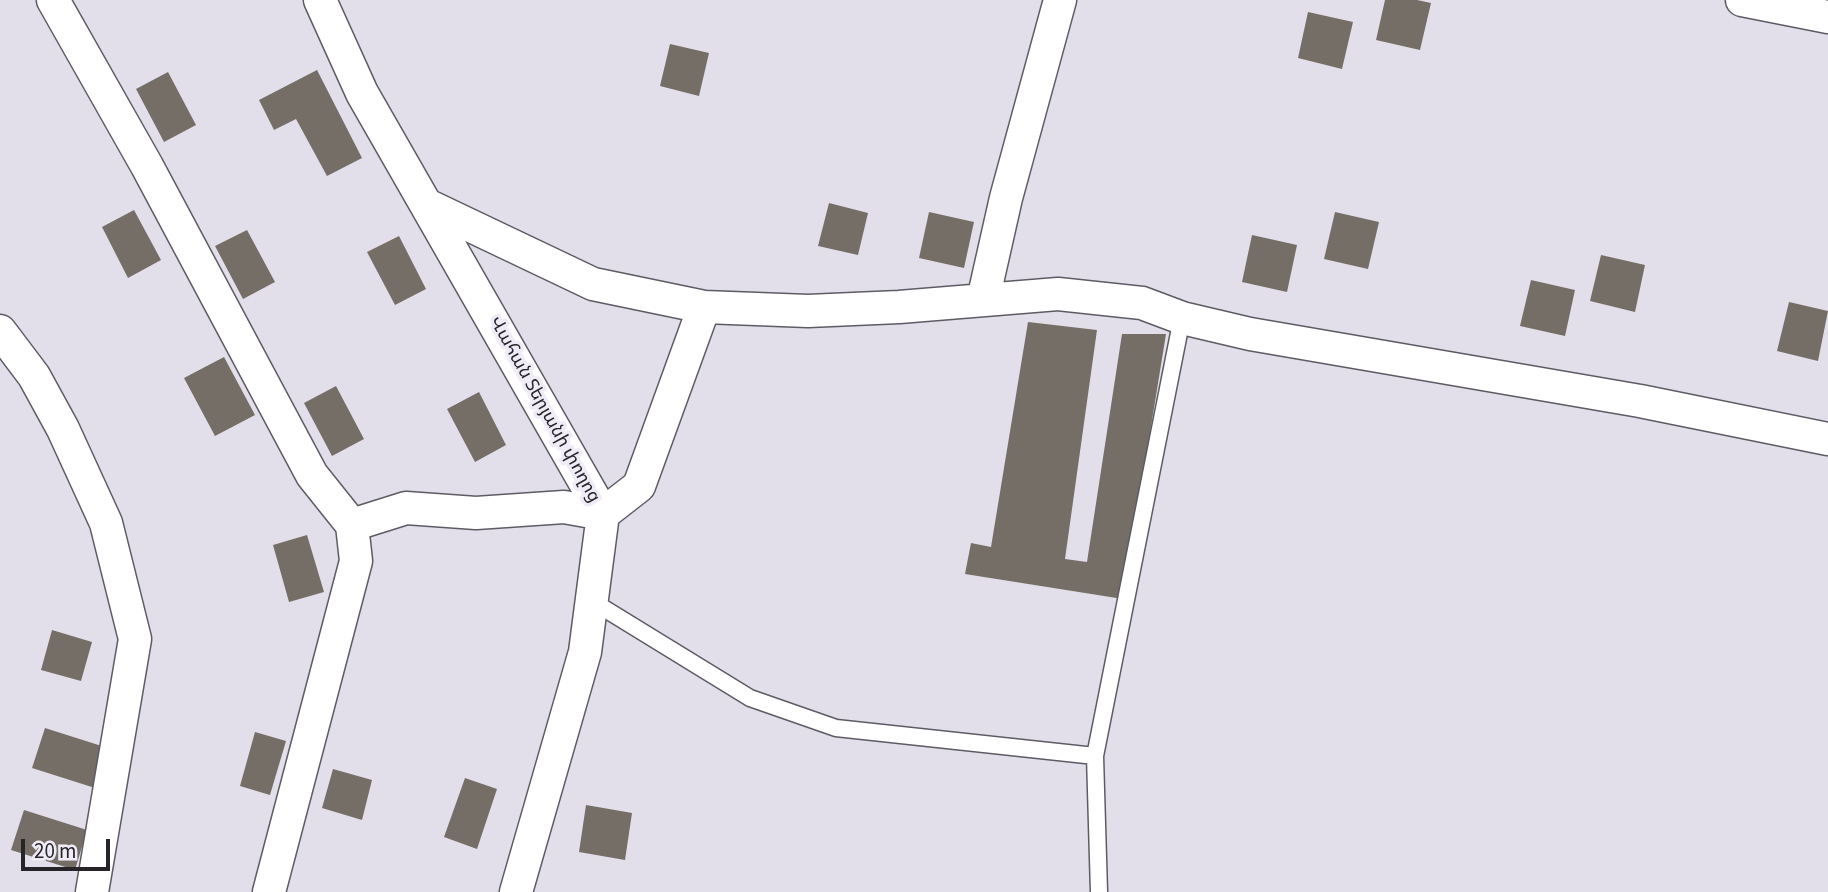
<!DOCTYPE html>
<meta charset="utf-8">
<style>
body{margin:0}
#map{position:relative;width:1828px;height:892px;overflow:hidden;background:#e2dfea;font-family:"Source Sans 3",sans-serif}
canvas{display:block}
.scale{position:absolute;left:21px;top:839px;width:89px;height:32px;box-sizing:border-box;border:4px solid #262428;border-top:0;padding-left:9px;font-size:21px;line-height:24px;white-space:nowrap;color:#262428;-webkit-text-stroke:5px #f0ecf7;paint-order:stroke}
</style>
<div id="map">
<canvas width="1828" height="892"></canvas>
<div class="scale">20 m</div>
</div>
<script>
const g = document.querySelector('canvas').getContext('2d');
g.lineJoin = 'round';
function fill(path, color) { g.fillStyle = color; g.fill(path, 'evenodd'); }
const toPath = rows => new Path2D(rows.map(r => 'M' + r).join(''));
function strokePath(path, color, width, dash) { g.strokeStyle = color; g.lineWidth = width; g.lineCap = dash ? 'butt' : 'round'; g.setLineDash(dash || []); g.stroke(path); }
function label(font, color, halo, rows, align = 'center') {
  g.font = font + ' "Source Sans 3","Noto Sans Armenian",sans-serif'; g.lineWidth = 7; g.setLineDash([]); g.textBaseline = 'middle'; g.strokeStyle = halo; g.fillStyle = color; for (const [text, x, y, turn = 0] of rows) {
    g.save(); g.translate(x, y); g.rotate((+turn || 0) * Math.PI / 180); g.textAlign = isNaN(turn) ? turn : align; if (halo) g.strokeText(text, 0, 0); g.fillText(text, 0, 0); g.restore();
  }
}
const building = toPath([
 [1385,0,1417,0,1431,3,1420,50,1376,40],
 [1308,12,1353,22,1342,69,1298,58],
 [670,44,709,53,699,96,660,86],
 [317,70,362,158,327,176,296,119,274,130,259,100],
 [168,72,196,125,164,142,136,89],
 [829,203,868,213,858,255,818,246],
 [134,210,161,260,128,278,102,227],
 [929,212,974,222,964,268,919,258],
 [1335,212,1379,222,1368,269,1324,259],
 [247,230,275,282,243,299,215,246],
 [1252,235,1297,245,1287,292,1242,282],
 [399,236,426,289,395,305,367,252],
 [1601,255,1645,265,1635,312,1590,301],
 [1531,280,1575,290,1565,336,1520,326],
 [1789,302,1828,311,1818,361,1777,351],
 [1028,322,1097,330,1065,559,1087,562,1122,334,1166,334,1123,599,965,574,971,543,991,547],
 [224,357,255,415,215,436,184,378],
 [336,386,364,439,332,456,304,403],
 [479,392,506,445,475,462,447,409],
 [307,535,324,592,289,602,273,545],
 [52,630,92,642,81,681,41,670],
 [45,728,108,748,95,788,32,768],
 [255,732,286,741,270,795,240,786],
 [333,769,372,780,362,820,322,808],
 [465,778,497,789,477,849,444,837],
 [586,805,632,813,625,860,579,852],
 [24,810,87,830,75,870,11,850]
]);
const service = toPath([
 [592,601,750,698,836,728,1095,756],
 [1099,892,1095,756,1182,318]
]);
const minor = toPath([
 [53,0,147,166,312,475,352,525,356,561,269,892],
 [320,0,362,93,603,514,585,652,516,892],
 [1742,0,1828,17],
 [427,205,593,284,704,307,808,311,899,307,1058,294,1142,303,1182,318,1250,334,1640,401,1828,439],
 [983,300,1006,198,1060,0],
 [0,331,34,376,63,429,106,523,135,639,92,892],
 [352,525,406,508,476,513,564,507,603,514,639,486,704,307]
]);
const streetNames = [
 ["Վահան Տերյանի փողոց",544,410,61]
];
fill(building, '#756e67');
strokePath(service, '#5d5b64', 19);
strokePath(minor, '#5d5b64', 35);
strokePath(service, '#fff', 16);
strokePath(minor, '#fff', 32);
label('18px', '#262428', '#f0ecf7', streetNames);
</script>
